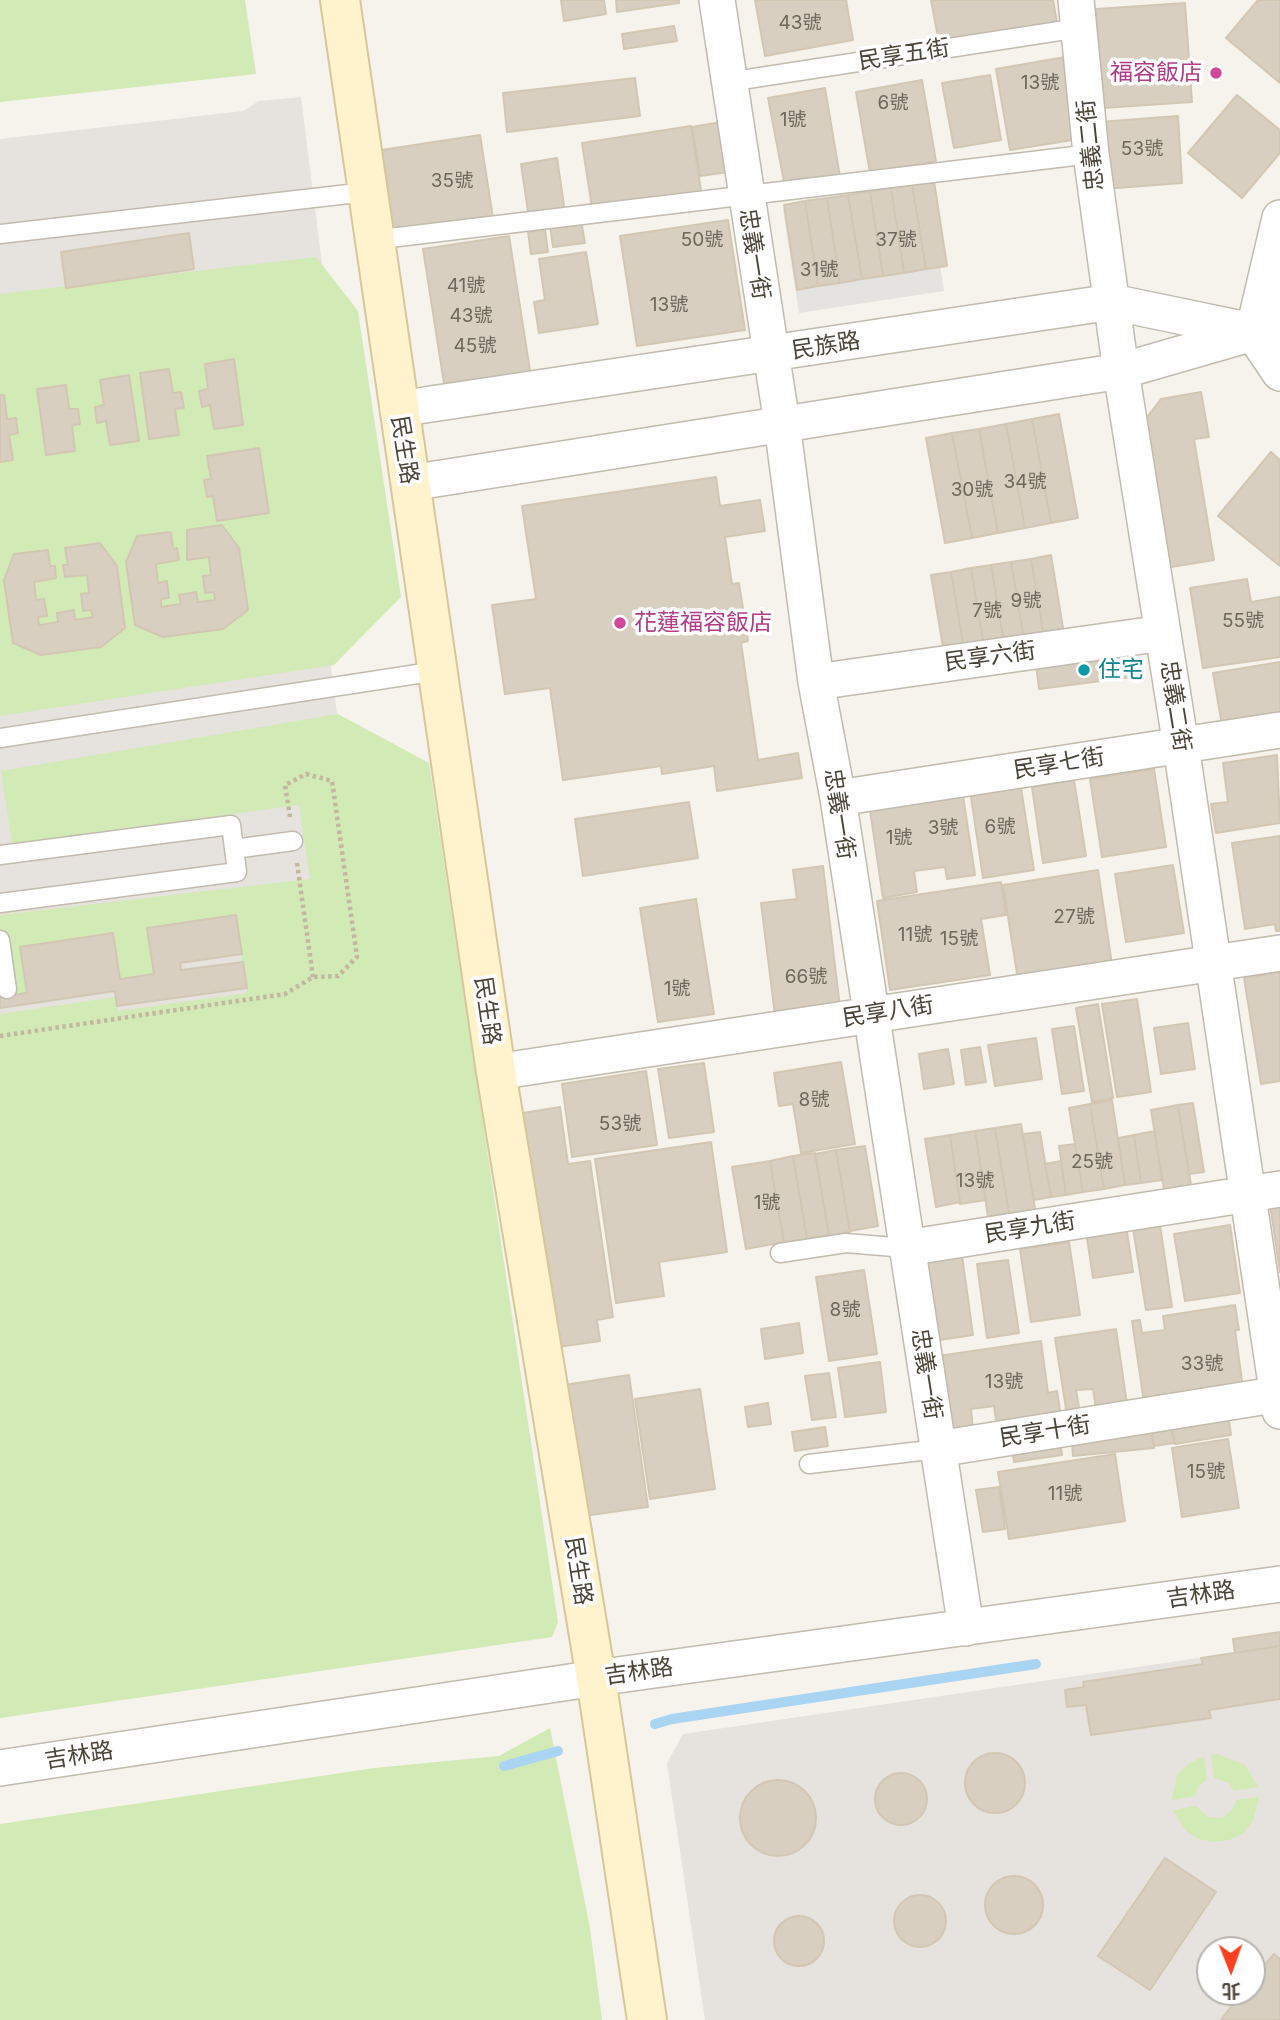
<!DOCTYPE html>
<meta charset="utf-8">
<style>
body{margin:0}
#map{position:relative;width:1280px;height:2020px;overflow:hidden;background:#f6f3ec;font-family:Inter,"Noto Sans TC",sans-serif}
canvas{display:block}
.north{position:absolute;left:1196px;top:1936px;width:70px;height:70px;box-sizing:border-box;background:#fff;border:2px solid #b7b4b0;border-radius:50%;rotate:179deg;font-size:19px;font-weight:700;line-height:28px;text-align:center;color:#4b4439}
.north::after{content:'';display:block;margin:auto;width:24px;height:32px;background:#fc3f1d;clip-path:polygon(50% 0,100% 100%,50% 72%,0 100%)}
</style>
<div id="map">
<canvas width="1280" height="2020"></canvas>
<div class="north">北</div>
</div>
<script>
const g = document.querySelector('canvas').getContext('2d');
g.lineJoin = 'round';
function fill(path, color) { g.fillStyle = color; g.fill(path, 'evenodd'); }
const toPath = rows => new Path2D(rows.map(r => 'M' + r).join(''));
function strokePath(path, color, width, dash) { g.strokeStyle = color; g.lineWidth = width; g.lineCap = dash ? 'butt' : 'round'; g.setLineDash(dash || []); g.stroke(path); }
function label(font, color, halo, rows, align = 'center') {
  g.font = font + ' Inter,"Noto Sans TC",sans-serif'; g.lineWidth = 7; g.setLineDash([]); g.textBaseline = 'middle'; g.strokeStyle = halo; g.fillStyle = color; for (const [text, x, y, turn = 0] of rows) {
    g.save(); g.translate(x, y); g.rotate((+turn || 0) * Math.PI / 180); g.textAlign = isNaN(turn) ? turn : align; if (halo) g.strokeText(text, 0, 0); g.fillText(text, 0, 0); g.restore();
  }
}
const industrial = toPath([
 [301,97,323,272,330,660,337,714,399,747,436,992,0,1046,0,139,243,111,259,101],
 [1280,1646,1280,2020,705,2020,667,1763,683,1734],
 [1210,1950,1252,1950,1252,1992,1210,1992]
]);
const green = toPath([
 [0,0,245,0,256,74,0,102],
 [316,257,358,311,401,597,334,665,0,716,0,294],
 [338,714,429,763,558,1622,552,1637,0,1718,0,1014,115,997,118,1011,247,993,236,921,148,934,154,980,0,1002,0,915,310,879,299,805,12,844,1,771],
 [550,1728,590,1928,602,2020,0,2020,0,1824,374,1768,499,1756],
 [1217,1754,1245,1765,1258,1787,1234,1791,1229,1783,1214,1778,1211,1755],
 [1204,1756,1207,1779,1198,1787,1195,1796,1172,1800,1177,1775,1188,1764],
 [1259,1797,1253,1821,1243,1833,1229,1840,1214,1842,1199,1839,1186,1831,1173,1810,1196,1806,1208,1817,1222,1818,1233,1809,1236,1800]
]);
const parking = toPath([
 [928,187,944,291,799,313,783,210]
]);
const stream = toPath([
 [655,1724,672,1719,1036,1664],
 [504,1766,558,1751]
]);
const building = toPath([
 [561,0,604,0,606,14,564,21,561,0],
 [616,0,679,0,679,3,617,12,616,0],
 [755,0,846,0,853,40,765,56,755,0],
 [931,0,1053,0,1057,22,939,43,931,0],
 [1258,0,1280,0,1280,83,1226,38,1258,0],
 [1185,3,1192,102,1103,108,1096,9,1185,3],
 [674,26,677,41,624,49,622,34,674,26],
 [1065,57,1079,139,1010,150,996,69,1065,57],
 [990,75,1001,140,954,148,942,83,990,75],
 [635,78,640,116,507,132,503,93,635,78],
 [922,80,936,161,870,173,856,92,922,80],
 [825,88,840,177,785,187,768,98,825,88],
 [1237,95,1280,130,1280,153,1242,198,1188,153,1237,95],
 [1178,116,1182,183,1104,189,1099,122,1178,116],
 [721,122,729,172,700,176,692,127,721,122],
 [691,126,702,197,593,214,582,143,691,126],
 [480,135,493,218,388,234,375,151,480,135],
 [557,158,565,212,529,218,521,164,557,158],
 [934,181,947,266,926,269,912,184,934,181],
 [912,184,926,269,904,273,891,188,912,184],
 [891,188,904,273,883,276,870,191,891,188],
 [870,191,883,276,862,279,848,195,870,191],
 [848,195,862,279,840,283,827,198,848,195],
 [827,198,840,283,818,286,805,201,827,198],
 [805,201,818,286,797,290,784,205,805,201],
 [728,220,745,330,637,346,620,236,728,220],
 [581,221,585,243,553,247,550,225,581,221],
 [545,230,548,252,531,254,528,232,545,230],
 [189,233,194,269,66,288,61,252,189,233],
 [509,236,531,377,445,390,423,249,509,236],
 [586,252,598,324,539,333,534,302,545,300,539,259,586,252],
 [234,359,243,425,214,429,210,405,202,407,199,391,208,389,205,364,234,359],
 [169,369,173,393,181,392,184,408,175,409,179,435,149,439,140,373,169,369],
 [129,375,139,441,110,445,106,421,97,423,95,407,104,405,100,380,129,375],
 [66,385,69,409,78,409,80,424,72,425,75,451,46,455,37,389,66,385],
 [1201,392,1209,437,1194,439,1214,560,1165,568,1141,425,1161,399,1201,392],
 [0,395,4,395,7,419,16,418,18,433,9,435,13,460,0,462,0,395],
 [1059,414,1078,518,1051,523,1032,419,1059,414],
 [1032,419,1051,523,1025,528,1006,424,1032,419],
 [1006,424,1025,528,998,533,979,429,1006,424],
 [979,429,998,533,972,538,952,433,979,429],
 [952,433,972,538,945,543,926,438,952,433],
 [259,448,269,513,217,521,213,496,207,497,204,480,211,479,207,456,259,448],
 [1271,452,1280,460,1280,566,1218,516,1271,452],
 [716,477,720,506,760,500,765,531,725,537,732,584,739,583,748,641,741,643,758,760,798,753,802,778,717,791,714,766,662,774,661,766,563,780,550,688,505,694,492,605,536,599,522,506,716,477],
 [222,525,239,548,248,610,223,629,163,637,135,625,126,562,137,536,171,532,173,549,177,548,179,560,156,564,158,583,167,581,169,598,161,599,161,607,181,604,179,595,196,592,198,602,215,600,214,592,205,593,203,576,211,575,209,557,187,560,187,530,222,525],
 [100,543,117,566,125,628,101,647,41,655,13,643,4,580,14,554,48,550,50,566,55,566,56,578,34,582,36,600,44,599,47,616,38,617,39,625,58,622,57,613,74,610,75,620,93,617,91,610,83,611,81,594,89,593,87,575,65,577,63,565,68,565,65,548,100,543],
 [1051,555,1064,634,1044,637,1031,559,1051,555],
 [1031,559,1044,637,1024,640,1011,562,1031,559],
 [1011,562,1024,640,1004,644,991,565,1011,562],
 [991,565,1004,644,984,647,971,568,991,565],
 [971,568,984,647,964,650,951,572,971,568],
 [951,572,964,650,944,653,931,575,951,572],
 [1247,579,1251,602,1280,597,1280,657,1203,668,1190,588,1247,579],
 [1130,652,1132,677,1039,689,1036,664,1130,652],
 [1280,662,1280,722,1223,731,1213,673,1280,662],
 [1277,755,1280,823,1216,833,1211,804,1228,802,1223,763,1277,755],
 [1154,769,1166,847,1102,857,1090,779,1154,769],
 [1074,780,1086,856,1043,863,1032,787,1074,780],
 [1020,782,1034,870,983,878,970,790,1020,782],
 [963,796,975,875,947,879,945,867,914,871,917,892,883,898,870,810,963,796],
 [689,802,698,858,583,876,575,819,689,802],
 [1280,836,1280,931,1276,931,1275,924,1245,929,1232,843,1280,836],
 [1173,865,1184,933,1126,942,1115,874,1173,865],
 [823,866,840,1007,775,1015,761,903,797,899,793,870,823,866],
 [1098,870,1112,965,1018,980,1003,885,1098,870],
 [1001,882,1006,915,981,919,990,975,890,990,877,901,1001,882],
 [696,899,714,1014,658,1022,640,908,696,899],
 [236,915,242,954,180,963,181,970,243,962,247,988,117,1006,115,991,0,1008,0,997,27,993,20,947,113,933,120,979,154,974,147,928,236,915],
 [1280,972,1280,1081,1261,1084,1244,978,1280,972],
 [1137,999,1151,1092,1117,1097,1102,1004,1137,999],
 [1098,1004,1113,1098,1092,1102,1076,1008,1098,1004],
 [1188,1023,1195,1069,1161,1074,1154,1028,1188,1023],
 [1074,1026,1084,1091,1062,1094,1052,1029,1074,1026],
 [1036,1038,1042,1079,995,1086,988,1045,1036,1038],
 [980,1047,986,1082,966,1085,961,1050,980,1047],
 [948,1049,954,1084,924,1089,919,1054,948,1049],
 [841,1062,855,1144,801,1153,793,1104,779,1106,774,1073,841,1062],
 [704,1063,714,1132,669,1138,658,1069,704,1063],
 [646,1071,657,1145,572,1157,562,1084,646,1071],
 [1112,1100,1125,1185,1104,1189,1090,1104,1112,1100],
 [1193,1103,1204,1172,1189,1174,1178,1105,1193,1103],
 [1090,1104,1104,1189,1083,1192,1069,1108,1090,1104],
 [1178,1105,1191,1185,1164,1189,1151,1110,1178,1105],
 [560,1107,568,1164,590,1161,613,1317,597,1320,600,1341,551,1348,517,1114,560,1107],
 [1021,1124,1036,1215,1010,1219,995,1128,1021,1124],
 [995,1128,1009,1213,988,1217,975,1131,995,1128],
 [975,1131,986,1200,960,1204,950,1135,975,1131],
 [1155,1131,1162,1180,1141,1183,1134,1135,1155,1131],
 [1040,1132,1051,1197,1034,1200,1023,1134,1040,1132],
 [950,1135,960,1202,936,1207,925,1139,950,1135],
 [1134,1135,1141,1183,1125,1185,1118,1138,1134,1135],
 [711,1142,727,1252,659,1262,664,1296,616,1303,595,1159,711,1142],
 [1075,1144,1083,1192,1066,1195,1059,1146,1075,1144],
 [865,1146,878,1226,850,1231,836,1150,865,1146],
 [836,1150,850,1232,829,1235,815,1154,836,1150],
 [815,1153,829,1235,807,1238,793,1156,815,1153],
 [793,1156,807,1239,784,1242,770,1161,793,1156],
 [770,1161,784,1242,746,1249,732,1167,770,1161],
 [1061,1161,1066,1195,1051,1197,1045,1164,1061,1161],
 [1280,1203,1280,1272,1270,1204,1280,1203],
 [1159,1218,1172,1307,1146,1310,1132,1222,1159,1218],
 [1126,1225,1133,1272,1093,1278,1086,1231,1126,1225],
 [1230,1225,1240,1293,1185,1301,1174,1234,1230,1225],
 [1069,1242,1080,1315,1031,1322,1020,1249,1069,1242],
 [961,1248,973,1335,933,1341,920,1255,961,1248],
 [1008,1260,1019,1333,987,1338,977,1264,1008,1260],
 [864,1270,877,1354,829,1361,816,1277,864,1270],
 [1235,1305,1239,1330,1235,1330,1243,1388,1144,1402,1132,1321,1140,1320,1142,1333,1165,1330,1163,1316,1235,1305],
 [799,1323,803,1353,765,1359,761,1329,799,1323],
 [1116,1329,1128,1411,1097,1416,1093,1389,1076,1390,1080,1413,1067,1415,1055,1338,1116,1329],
 [1041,1341,1048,1393,1057,1391,1061,1417,997,1426,994,1406,971,1409,973,1430,949,1433,938,1356,1041,1341],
 [880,1362,886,1412,845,1417,838,1368,880,1362],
 [829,1373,836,1417,812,1420,805,1376,829,1373],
 [629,1375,648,1507,583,1516,564,1385,629,1375],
 [700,1389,715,1489,650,1499,635,1399,700,1389],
 [768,1403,771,1424,748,1427,745,1407,768,1403],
 [1227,1408,1231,1435,1175,1444,1170,1417,1227,1408],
 [1169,1412,1174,1443,1154,1446,1149,1415,1169,1412],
 [1149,1419,1154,1448,1073,1456,1071,1431,1149,1419],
 [825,1427,828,1446,795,1451,792,1432,825,1427],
 [1059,1432,1062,1455,1014,1462,1011,1439,1059,1432],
 [1228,1439,1239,1508,1182,1517,1172,1448,1228,1439],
 [1115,1454,1125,1521,1009,1539,998,1472,1115,1454],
 [999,1487,1005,1529,983,1532,976,1490,999,1487],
 [1280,1632,1280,1646,1235,1653,1233,1639,1280,1632],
 [1280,1646,1280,1699,1209,1710,1211,1718,1091,1735,1086,1705,1067,1707,1065,1690,1084,1687,1083,1682,1203,1664,1201,1658,1280,1646],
 '965 1783a30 30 0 1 1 60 0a30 30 0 1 1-60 0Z',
 '875 1799a26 26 0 1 1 52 0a26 26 0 1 1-52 0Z',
 '740 1818a38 38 0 1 1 76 0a38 38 0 1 1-76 0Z',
 [1165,1858,1216,1892,1150,1990,1098,1956,1165,1858],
 '985 1905a29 29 0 1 1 58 0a29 29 0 1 1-58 0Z',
 '894 1921a26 26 0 1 1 52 0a26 26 0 1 1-52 0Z',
 '774 1941a25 25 0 1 1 50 0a25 25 0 1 1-50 0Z',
 [1274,1954,1280,1959,1280,2020,1221,2020,1242,1992,1252,1992,1252,1979,1274,1954]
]);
const path = toPath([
 [297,863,313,977],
 [0,1036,285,994,313,977,338,976,357,957,332,781,306,774,285,785,290,817]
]);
const lane = toPath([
 [728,82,1079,28],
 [0,234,366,192],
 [373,240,1091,154],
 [0,738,437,671],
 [234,849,293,841],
 [0,855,231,825,237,872,0,903],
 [0,940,7,989],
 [780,1253,846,1243,906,1248],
 [809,1464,938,1449]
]);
const street = toPath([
 [717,0,782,424,816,682,838,798,966,1628],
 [1076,0,1091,154,1121,371,1181,746,1280,1411],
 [1253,333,1280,218],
 [1253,333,1280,373],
 [398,409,1112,302,1280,337],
 [410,483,1121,371,1253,333,1280,310],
 [816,682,1163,633],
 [838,798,1280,730],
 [496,1072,1280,953],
 [906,1248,1280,1189],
 [938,1449,1280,1394],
 [0,1768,596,1678,1280,1584]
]);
const secondary = toPath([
 [340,0,496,1072,596,1678,647,2020]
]);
const markers = [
 [1216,73,7,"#d1479c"],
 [620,623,7,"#d1479c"],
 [1084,670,7,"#0f9aa8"]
];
const numberNames = [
 ["43號",800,23],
 ["13號",1040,83],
 ["6號",893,103],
 ["1號",793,120],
 ["53號",1142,149],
 ["35號",452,181],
 ["50號",702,240],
 ["37號",896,240],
 ["31號",819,270],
 ["41號",466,286],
 ["13號",669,305],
 ["43號",471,316],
 ["45號",475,346],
 ["34號",1025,482],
 ["30號",972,490],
 ["9號",1026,601],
 ["7號",987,611],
 ["55號",1243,621],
 ["6號",1000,827],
 ["3號",943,828],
 ["1號",899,838],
 ["27號",1074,917],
 ["11號",915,935],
 ["15號",959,939],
 ["66號",806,977],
 ["1號",677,989],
 ["8號",814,1100],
 ["53號",620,1124],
 ["25號",1092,1162],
 ["13號",975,1181],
 ["1號",767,1203],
 ["8號",845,1310],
 ["33號",1202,1364],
 ["13號",1004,1382],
 ["15號",1206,1472],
 ["11號",1065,1494]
];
const streetNames = [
 ["民享五街",904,55,-9],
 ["忠義二街",1091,145,-96],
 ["忠義一街",754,254,81],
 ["民族路",826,346,-9],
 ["民生路",404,450,81],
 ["民享六街",990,657,-8],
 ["忠義二街",1175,706,81],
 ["民享七街",1059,764,-9],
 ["忠義一街",839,814,81],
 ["民生路",487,1011,82],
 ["民享八街",888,1012,-9],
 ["民享九街",1030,1228,-9],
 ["忠義一街",926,1374,81],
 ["民享十街",1045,1432,-9],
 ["民生路",578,1571,81],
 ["吉林路",1201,1595,-8],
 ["吉林路",639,1672,-8],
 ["吉林路",79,1756,-9]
];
const hotelNames = [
 ["福容飯店",1202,73],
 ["花蓮福容飯店",634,623,"left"]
];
const cultureNames = [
 ["住宅",1098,670]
];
fill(industrial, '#e6e2dd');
fill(green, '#d2eab5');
fill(parking, '#e5e3e0');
strokePath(stream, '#a9d4f2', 10);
fill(building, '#d8cfc1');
strokePath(building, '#d3c7b4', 2);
strokePath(lane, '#c2bbae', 21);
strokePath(street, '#c2bbae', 38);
strokePath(secondary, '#d6c79b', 42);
strokePath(path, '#c4b79f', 4.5, [3.5, 3.5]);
strokePath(lane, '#fff', 18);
strokePath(street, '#fff', 35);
strokePath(secondary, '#fff3cd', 38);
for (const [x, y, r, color] of markers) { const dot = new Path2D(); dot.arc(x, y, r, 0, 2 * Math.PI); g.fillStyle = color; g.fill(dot); strokePath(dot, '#fff', 2.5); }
label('19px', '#6e675b', null, numberNames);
label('23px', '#4b4439', '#fff', streetNames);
label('23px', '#b23c85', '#fff', hotelNames, 'right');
label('23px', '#0d838f', '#fff', cultureNames, 'left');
</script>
